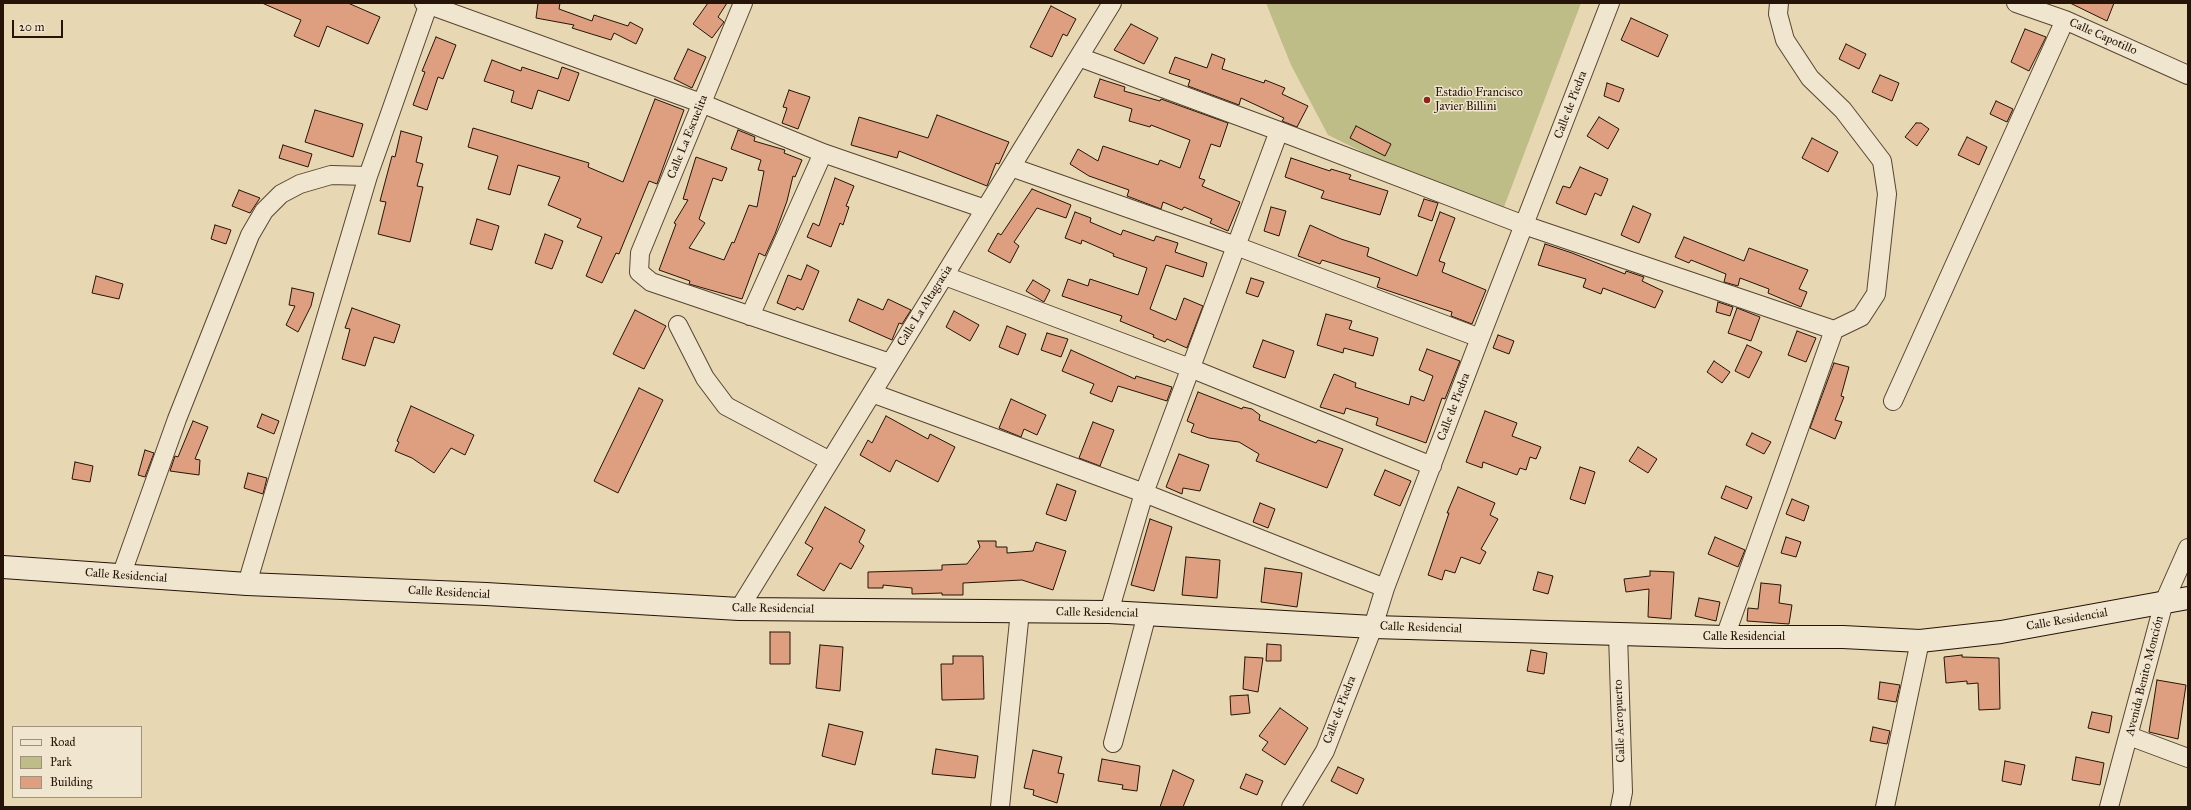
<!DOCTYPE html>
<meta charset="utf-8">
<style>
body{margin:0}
#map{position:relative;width:2191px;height:810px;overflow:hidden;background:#e8d7b3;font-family:"IM FELL Great Primer",serif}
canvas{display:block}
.frame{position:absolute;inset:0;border:4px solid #251407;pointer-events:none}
.legend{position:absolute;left:12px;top:726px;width:130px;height:72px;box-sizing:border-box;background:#f0e5ce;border:1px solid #9f917e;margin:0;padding:5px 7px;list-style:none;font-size:12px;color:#251407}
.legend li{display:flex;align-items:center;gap:8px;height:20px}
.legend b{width:20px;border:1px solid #9f917e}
.scale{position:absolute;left:12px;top:20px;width:51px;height:18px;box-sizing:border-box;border:2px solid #251407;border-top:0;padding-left:5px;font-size:12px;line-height:14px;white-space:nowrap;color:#251407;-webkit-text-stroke:3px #f0e5ce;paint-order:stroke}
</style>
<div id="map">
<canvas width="2191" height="810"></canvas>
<div class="frame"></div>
<ul class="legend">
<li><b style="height:5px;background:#f0e5ce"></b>Road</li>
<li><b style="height:11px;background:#bebc87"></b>Park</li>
<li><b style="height:11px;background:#de9f80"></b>Building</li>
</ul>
<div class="scale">20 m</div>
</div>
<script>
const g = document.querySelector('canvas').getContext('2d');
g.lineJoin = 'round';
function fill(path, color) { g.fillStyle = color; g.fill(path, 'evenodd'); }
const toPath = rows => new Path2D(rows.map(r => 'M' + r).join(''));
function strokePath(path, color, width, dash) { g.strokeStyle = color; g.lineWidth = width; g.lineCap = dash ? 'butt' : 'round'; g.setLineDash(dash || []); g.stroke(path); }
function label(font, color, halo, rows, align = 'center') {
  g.font = font + ' "IM FELL Great Primer",serif'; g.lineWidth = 3; g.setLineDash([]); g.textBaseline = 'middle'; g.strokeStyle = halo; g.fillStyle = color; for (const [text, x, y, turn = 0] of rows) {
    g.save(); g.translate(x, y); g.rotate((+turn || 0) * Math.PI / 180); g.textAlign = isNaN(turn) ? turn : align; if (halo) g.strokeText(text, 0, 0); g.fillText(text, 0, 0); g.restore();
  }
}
const green = toPath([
 [1266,3,1581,3,1504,207,1385,163,1328,135,1291,65]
]);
const building = toPath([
 [262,3,348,3,380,17,368,44,327,26,319,47,294,36,301,20,262,3],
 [538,3,560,3,559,9,592,21,594,15,628,26,630,22,643,29,636,44,614,33,611,40,572,28,574,25,536,18,538,3],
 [708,3,727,3,718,17,724,22,712,38,693,24,708,3],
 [2070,3,2114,3,2107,21,2070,3],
 [1051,6,1076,19,1067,36,1063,34,1052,57,1030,47,1051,6],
 [1631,18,1668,35,1658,57,1621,40,1631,18],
 [1131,24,1158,38,1144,64,1114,50,1131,24],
 [2025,29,2046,37,2029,71,2011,62,2025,29],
 [436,37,456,45,443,79,438,77,427,110,413,105,425,72,422,71,436,37],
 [1846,44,1866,54,1859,69,1839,59,1846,44],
 [688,49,706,57,692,88,674,79,688,49],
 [1212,54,1225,59,1222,69,1264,83,1265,80,1285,88,1282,94,1308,106,1297,127,1282,121,1284,118,1241,98,1239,105,1188,86,1190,80,1169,73,1175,57,1207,68,1212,54],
 [492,60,521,71,522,67,558,79,562,67,579,73,569,101,538,90,532,109,511,102,514,91,484,81,492,60],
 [1880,75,1899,83,1892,101,1872,92,1880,75],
 [1100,79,1125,87,1124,91,1160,101,1161,99,1228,123,1220,147,1211,144,1199,178,1205,180,1202,186,1240,202,1228,231,1210,223,1212,219,1184,207,1182,210,1163,202,1161,209,1127,196,1129,190,1089,176,1070,164,1078,149,1098,161,1103,146,1158,165,1160,160,1180,168,1190,140,1151,125,1150,127,1129,121,1132,109,1094,97,1100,79],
 [1607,83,1624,89,1619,102,1604,96,1607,83],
 [789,90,810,97,798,129,782,123,787,108,783,107,789,90],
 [655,99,684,110,657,184,649,181,619,254,616,253,602,283,586,276,602,237,577,227,581,219,548,205,560,177,518,165,510,195,488,189,498,156,468,147,473,128,589,163,588,167,623,182,655,99],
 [1996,101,2013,109,2007,122,1990,114,1996,101],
 [315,110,363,124,353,157,305,142,315,110],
 [937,115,1009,142,999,164,996,163,987,186,899,151,897,158,851,145,859,117,928,138,937,115],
 [1599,117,1619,129,1608,149,1587,136,1599,117],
 [1916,123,1921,123,1929,129,1917,146,1905,137,1916,123],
 [1356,126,1391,144,1385,156,1350,138,1356,126],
 [738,130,755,137,754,141,785,150,784,153,802,160,795,177,793,176,787,201,775,234,765,256,759,253,742,299,689,284,690,281,659,270,676,224,674,223,688,200,683,199,696,157,727,168,722,181,713,178,699,219,705,223,689,248,724,260,732,242,734,243,749,205,757,207,764,171,758,170,761,160,731,149,738,130],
 [401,131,422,137,416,162,423,164,417,186,423,187,410,242,378,234,386,202,380,201,392,156,395,157,401,131],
 [1967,137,1987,147,1979,165,1958,155,1967,137],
 [1812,138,1838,152,1828,172,1802,158,1812,138],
 [283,145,312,154,308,167,279,158,283,145],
 [1291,158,1330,171,1331,169,1351,175,1349,179,1388,191,1380,215,1321,198,1324,191,1285,177,1291,158],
 [1580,167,1608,179,1601,196,1595,193,1586,215,1556,203,1563,186,1570,188,1580,167],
 [835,178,854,186,846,206,849,207,843,225,840,223,831,247,807,237,813,223,819,226,835,178],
 [1032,189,1071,205,1066,218,1037,208,1014,242,1019,246,1010,263,988,251,998,233,1001,235,1032,189],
 [239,190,260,198,250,213,232,206,239,190],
 [1424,199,1438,203,1432,221,1418,216,1424,199],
 [1633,206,1651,214,1639,243,1621,235,1633,206],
 [1271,207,1286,211,1279,236,1264,231,1271,207],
 [1075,212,1091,218,1090,222,1121,235,1123,230,1154,241,1156,236,1178,243,1175,252,1207,263,1203,277,1166,265,1150,309,1176,320,1184,298,1203,306,1187,348,1167,339,1165,342,1153,337,1154,335,1120,321,1122,316,1062,296,1068,279,1088,286,1090,279,1138,295,1147,268,1113,256,1114,254,1082,240,1081,244,1065,238,1075,212],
 [1440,212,1455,218,1439,261,1445,263,1442,272,1486,290,1472,324,1451,316,1452,312,1377,287,1380,278,1322,260,1320,264,1298,256,1310,225,1341,239,1369,248,1367,256,1417,276,1440,212],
 [477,219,499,226,492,250,470,244,477,219],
 [215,225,231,230,226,244,211,239,215,225],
 [545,234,563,241,552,269,535,263,545,234],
 [1684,237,1744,261,1749,248,1808,270,1799,289,1807,292,1801,307,1768,293,1769,289,1740,278,1738,286,1724,282,1726,274,1691,260,1689,263,1675,257,1684,237],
 [1545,244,1572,253,1625,274,1626,271,1644,277,1642,281,1663,291,1655,308,1603,288,1601,294,1583,287,1586,279,1538,265,1545,244],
 [807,265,819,271,803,310,797,307,795,310,777,303,788,275,801,280,807,265],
 [96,276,123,284,119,299,92,293,96,276],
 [1251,278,1264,282,1258,297,1246,293,1251,278],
 [1033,280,1050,290,1044,302,1026,291,1033,280],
 [292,288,314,293,311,306,298,332,286,325,295,306,289,305,292,288],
 [858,299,883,310,888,299,911,310,902,324,899,323,892,340,849,321,858,299],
 [1718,302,1733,307,1730,316,1716,312,1718,302],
 [352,308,400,325,394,343,374,337,365,366,342,359,350,329,345,328,352,308],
 [1737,308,1760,317,1751,341,1728,333,1737,308],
 [635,310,666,326,644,369,613,354,635,310],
 [954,311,979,325,970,341,946,327,954,311],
 [1326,314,1352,321,1349,329,1378,338,1373,356,1344,348,1343,353,1317,345,1326,314],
 [1007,326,1026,334,1018,355,999,347,1007,326],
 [1797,331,1816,338,1806,362,1788,355,1797,331],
 [1047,333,1068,339,1061,357,1041,350,1047,333],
 [1498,335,1514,341,1509,354,1493,348,1498,335],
 [1263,340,1294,351,1285,378,1253,367,1263,340],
 [1747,345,1762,352,1749,378,1735,371,1747,345],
 [1427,349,1460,361,1445,399,1442,398,1426,443,1376,425,1378,418,1346,408,1344,414,1320,407,1334,374,1356,383,1355,387,1409,405,1411,396,1424,401,1433,376,1419,370,1427,349],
 [1071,350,1135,379,1136,376,1172,387,1167,401,1118,386,1112,402,1090,393,1094,384,1062,371,1071,350],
 [1714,361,1730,372,1722,383,1707,372,1714,361],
 [1834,363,1849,367,1841,396,1844,397,1835,420,1842,422,1835,439,1810,428,1834,363],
 [639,388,663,400,618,493,594,481,639,388],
 [1198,392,1242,409,1243,407,1252,409,1260,415,1259,420,1316,443,1318,440,1343,449,1327,488,1256,461,1259,454,1239,442,1209,438,1191,432,1194,424,1187,421,1198,392],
 [1011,399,1046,415,1037,435,1024,429,1021,437,999,428,1011,399],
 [411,406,474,435,465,455,451,448,434,473,412,458,395,451,399,442,397,441,411,406],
 [1485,411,1517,423,1512,436,1541,447,1536,459,1530,457,1526,470,1520,468,1517,475,1483,462,1482,468,1466,462,1485,411],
 [262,414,279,421,274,434,257,427,262,414],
 [886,416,928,439,930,434,955,447,938,482,896,460,890,472,860,455,868,440,872,443,886,416],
 [193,421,208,427,195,459,200,460,199,475,170,471,175,456,178,457,193,421],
 [1093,422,1114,430,1100,466,1079,458,1093,422],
 [1752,433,1771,442,1764,454,1746,445,1752,433],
 [1638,447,1657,459,1648,473,1629,461,1638,447],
 [145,450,154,453,145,477,138,475,145,450],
 [1179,454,1209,465,1200,491,1183,488,1182,494,1166,487,1179,454],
 [75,462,93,466,90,482,72,479,75,462],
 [1580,467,1595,472,1585,504,1570,499,1580,467],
 [1385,470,1411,481,1400,506,1374,495,1385,470],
 [248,473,267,478,263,494,244,488,248,473],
 [1057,484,1076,491,1066,521,1046,514,1057,484],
 [1726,486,1752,497,1747,509,1721,498,1726,486],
 [1458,487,1495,503,1490,515,1498,519,1481,549,1486,552,1480,564,1461,557,1455,573,1445,570,1442,580,1428,575,1449,513,1447,513,1458,487],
 [1792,499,1809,506,1804,521,1786,514,1792,499],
 [1260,503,1275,509,1268,528,1253,522,1260,503],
 [825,507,865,530,859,542,864,546,851,569,840,563,824,591,797,575,813,548,805,543,825,507],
 [1150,519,1172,527,1154,591,1131,585,1150,519],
 [1715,537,1745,550,1738,567,1708,554,1715,537],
 [1786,537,1801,542,1796,557,1781,553,1786,537],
 [978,541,996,541,996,547,1007,547,1007,553,1033,551,1036,542,1066,551,1053,590,1022,580,963,583,963,595,942,595,942,593,912,594,912,588,883,585,883,588,868,588,868,572,942,570,942,565,967,564,980,547,978,541],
 [1186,557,1220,560,1217,598,1182,595,1186,557],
 [1265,568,1302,573,1297,607,1261,602,1265,568],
 [1650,571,1674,572,1671,619,1648,617,1649,589,1626,592,1624,579,1650,576,1650,571],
 [1538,572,1553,576,1548,594,1533,590,1538,572],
 [1761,583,1781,585,1779,603,1792,605,1789,624,1747,621,1748,608,1758,609,1761,583],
 [1699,598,1720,602,1716,621,1695,616,1699,598],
 [770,632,790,632,790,664,770,664,770,632],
 [1267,644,1281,645,1281,661,1266,661,1267,644],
 [820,645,843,647,840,691,816,688,820,645],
 [1531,650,1547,653,1544,674,1527,671,1531,650],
 [1962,655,1962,657,1999,658,2000,709,1979,710,1978,683,1967,684,1967,681,1946,683,1944,657,1962,655],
 [953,656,983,656,984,699,942,700,941,664,953,664,953,656],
 [1245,657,1263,658,1258,692,1243,689,1245,657],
 [2157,680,2186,685,2178,739,2149,732,2157,680],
 [1880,682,1900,685,1896,702,1878,699,1880,682],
 [1248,695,1250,713,1231,715,1230,696,1248,695],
 [1280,708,1308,728,1285,765,1262,750,1268,742,1259,736,1280,708],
 [2092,712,2112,716,2109,733,2088,728,2092,712],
 [829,724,863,732,855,765,822,756,829,724],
 [1873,727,1890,731,1887,744,1870,741,1873,727],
 [936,749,978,756,975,778,932,774,936,749],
 [1033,750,1062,757,1058,773,1064,774,1057,803,1033,795,1034,790,1024,788,1033,750],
 [2076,757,2104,763,2100,785,2072,780,2076,757],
 [1102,759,1140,766,1137,791,1122,789,1123,785,1098,781,1102,759],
 [2005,761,2025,765,2021,785,2002,781,2005,761],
 [1338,767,1364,779,1357,794,1331,781,1338,767],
 [1173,770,1194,780,1183,807,1160,807,1173,770],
 [1246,774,1263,781,1257,795,1240,788,1246,774]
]);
const minor = toPath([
 [424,3,701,103,823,153,985,209],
 [743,3,640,253,639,272,651,282,890,363],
 [2016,3,2065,20,2188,75],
 [1079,57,1279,131,1524,225,1834,330,1861,317,1876,294,1887,194,1882,161,1843,110,1810,78,1785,40,1778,14,1779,3],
 [1011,167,1236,246,1480,338],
 [945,276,1190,368,1432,466],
 [750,316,823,153],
 [678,325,705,378,726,406,830,461],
 [872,393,1144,493,1385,588],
 [1893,401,2065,20],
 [121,576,177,419,250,235,264,211,281,194,300,184,331,175,368,176],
 [247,584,368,176,429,3],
 [739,609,1112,3],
 [1109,612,1144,493,1279,131],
 [1618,634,1623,792,1620,807],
 [1725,637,1834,330],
 [2129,736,2188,758],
 [1113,743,1147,614],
 [1000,807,1020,611],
 [1291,807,1325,751,1373,627,1385,588,1480,338,1610,3],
 [1885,807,1920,641],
 [2109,807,2164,602,2188,548]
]);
const secondary = toPath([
 [3,567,247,584,486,594,739,609,1109,612,1373,627,1725,637,1843,637,1920,641,2001,632,2188,598]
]);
const markers = [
 [1427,100,4,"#8f2418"]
];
const streetNames = [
 ["Calle Capotillo",2103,37,24],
 ["Calle de Piedra",1571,105,-69],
 ["Calle La Escuelita",688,137,-68],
 ["Calle La Altagracia",925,306,-58],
 ["Calle de Piedra",1454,407,-69],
 ["Calle Residencial",126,576,4],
 ["Calle Residencial",449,593,3],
 ["Calle Residencial",773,609,1],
 ["Calle Residencial",1097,613,1],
 ["Calle Residencial",2067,620,-10],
 ["Calle Residencial",1421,628,2],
 ["Calle Residencial",1744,637],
 ["Avenida Benito Monción",2145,676,-76],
 ["Calle de Piedra",1340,710,-69],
 ["Calle Aeropuerto",1620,721,-92]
];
const poiNames = [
 ["Estadio Francisco",1435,93],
 ["Javier Billini",1435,107]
];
fill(green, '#bebc87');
fill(building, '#de9f80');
strokePath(building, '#251407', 1);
strokePath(minor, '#564532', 20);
strokePath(secondary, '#251407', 24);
strokePath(minor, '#f0e5ce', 18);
strokePath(secondary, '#f0e5ce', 22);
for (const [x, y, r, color] of markers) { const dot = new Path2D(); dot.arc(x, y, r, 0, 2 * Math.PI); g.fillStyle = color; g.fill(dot); strokePath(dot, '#f0e5ce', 1.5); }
label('12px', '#251407', '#f0e5ce', streetNames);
label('12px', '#251407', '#f0e5ce', poiNames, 'left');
</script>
